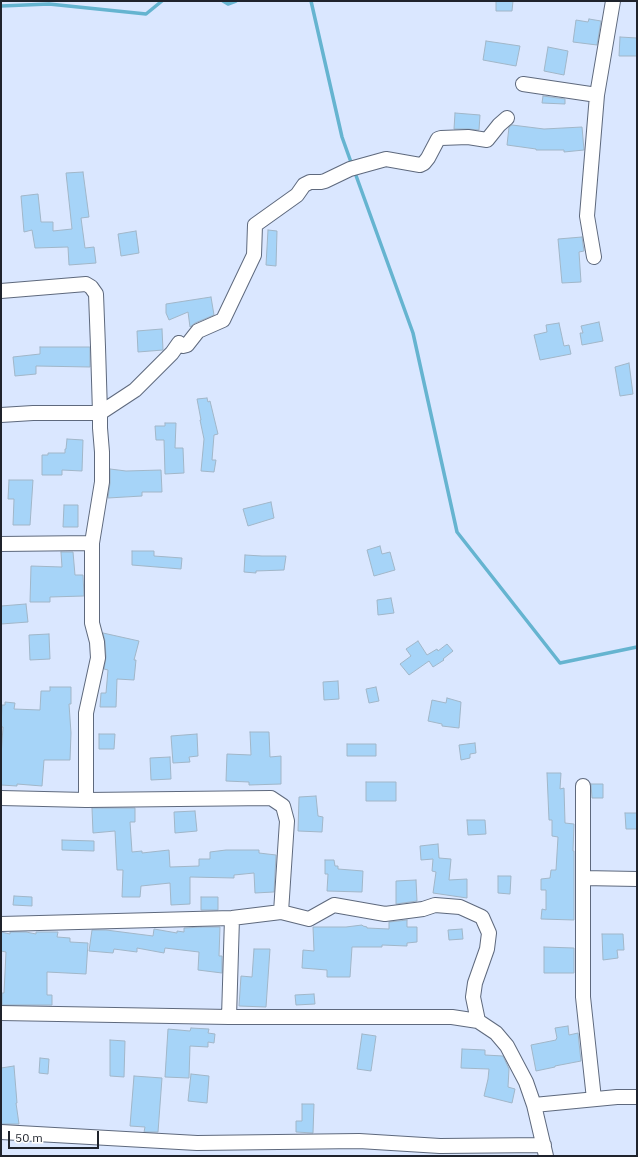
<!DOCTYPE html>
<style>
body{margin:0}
#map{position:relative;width:638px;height:1157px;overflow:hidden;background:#dae7ff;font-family:"IBM Plex Sans",sans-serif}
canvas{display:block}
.frame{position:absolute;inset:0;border:2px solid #1f232c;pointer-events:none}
.scale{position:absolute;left:8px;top:1131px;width:91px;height:18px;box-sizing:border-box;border:2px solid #1f232c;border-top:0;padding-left:5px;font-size:12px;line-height:14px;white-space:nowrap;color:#1f232c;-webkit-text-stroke:3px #fff;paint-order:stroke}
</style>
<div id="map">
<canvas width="638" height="1157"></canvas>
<div class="frame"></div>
<div class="scale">50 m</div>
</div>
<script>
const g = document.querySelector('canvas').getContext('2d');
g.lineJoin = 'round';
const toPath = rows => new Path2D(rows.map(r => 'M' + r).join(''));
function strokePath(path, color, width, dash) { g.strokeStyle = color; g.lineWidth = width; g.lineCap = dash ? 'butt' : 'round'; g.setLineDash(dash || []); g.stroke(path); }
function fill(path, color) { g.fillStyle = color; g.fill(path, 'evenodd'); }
const stream = toPath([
 [223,1,228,4,236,1],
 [311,1,342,137,352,165],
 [1,6,49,4,146,14,162,1],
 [354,170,413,333,457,532,560,663,637,647]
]);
const building = toPath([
 [496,1,513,1,512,11,496,11,496,1],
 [589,19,601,21,597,45,573,42,576,20,588,22,589,19],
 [620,37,637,38,637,56,619,56,620,37],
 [486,41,520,46,516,66,483,60,486,41],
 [548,47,568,51,564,75,544,71,548,47],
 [543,96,565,99,565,104,542,103,543,96],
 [455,113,480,115,479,130,468,129,454,129,455,113],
 [512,125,544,129,582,127,584,150,564,152,564,150,536,150,536,149,507,145,509,127,512,125],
 [83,172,89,217,81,218,85,248,94,247,96,263,69,265,68,247,35,248,32,230,24,232,21,196,38,194,41,222,53,222,53,231,72,229,66,173,83,172],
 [268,230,277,231,276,266,266,265,268,230],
 [136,231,139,253,121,256,118,234,136,231],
 [582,237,584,251,579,252,581,282,562,283,558,239,582,237],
 [211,297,214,315,195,323,190,327,188,312,169,320,166,313,166,304,211,297],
 [599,322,603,341,582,345,580,333,583,333,581,326,599,322],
 [559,323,564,346,569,345,571,354,540,360,534,335,547,332,546,325,559,323],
 [162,329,163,350,138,352,137,331,162,329],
 [40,347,90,347,90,367,36,366,36,374,15,376,13,357,40,354,40,347],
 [629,363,633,394,620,396,615,367,629,363],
 [207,398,208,402,210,401,218,434,214,435,212,460,216,460,214,472,201,471,204,439,200,420,201,420,197,399,207,398],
 [165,423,176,423,175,448,183,448,184,473,165,474,164,440,156,440,155,426,165,426,165,423],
 [67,439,83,440,82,471,62,470,62,475,42,475,42,455,48,455,48,453,65,453,65,449,66,449,67,439],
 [110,469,126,471,161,470,162,492,142,492,142,496,108,498,110,483,110,469],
 [9,480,33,480,30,525,13,525,14,499,8,499,9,480],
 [271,502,274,518,248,526,243,509,271,502],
 [64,505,78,505,78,527,63,527,64,505],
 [380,546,382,554,390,552,395,570,374,576,367,550,380,546],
 [132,551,154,551,154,556,182,558,181,569,132,565,132,551],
 [61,552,73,552,75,575,83,575,84,596,50,597,50,602,30,602,31,566,62,567,61,552],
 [245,555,262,556,286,556,284,570,256,571,256,573,244,572,245,555],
 [391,598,394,613,378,615,377,600,391,598],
 [26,604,28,622,1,624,1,606,26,604],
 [103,633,139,641,134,660,136,660,134,680,117,679,116,707,100,707,101,693,106,693,108,670,104,669,106,657,105,641,103,633],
 [49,634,50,659,30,660,29,635,49,634],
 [418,641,427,655,437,649,438,651,447,644,453,651,443,659,444,660,433,667,429,661,409,675,400,664,411,656,406,649,418,641],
 [338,681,339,699,324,700,323,682,338,681],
 [50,687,71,687,71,704,69,704,71,733,70,760,44,760,42,786,17,784,17,786,1,785,1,756,3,727,1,727,2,705,5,705,5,702,15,703,14,709,40,710,41,691,50,691,50,687],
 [376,687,379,701,369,703,366,689,376,687],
 [447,698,461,702,459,728,442,726,442,724,428,721,432,700,446,703,447,698],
 [250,732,269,732,270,757,281,756,281,784,249,785,249,782,226,781,227,754,251,755,250,732],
 [99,734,115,734,114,749,99,749,99,734],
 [197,734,198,756,189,757,190,762,173,763,171,736,197,734],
 [475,743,476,753,470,754,470,758,461,760,459,745,475,743],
 [347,744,376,744,376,756,347,756,347,744],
 [170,757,171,779,151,780,150,758,170,757],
 [547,773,561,773,560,789,564,788,565,823,574,824,573,851,574,851,574,920,541,919,542,909,546,910,546,890,541,890,541,879,550,878,551,870,556,870,558,837,552,836,552,820,549,820,547,773],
 [366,782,396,782,396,801,366,801,366,782],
 [591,784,603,784,603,798,592,798,591,784],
 [316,796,318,816,323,817,322,832,298,831,299,797,316,796],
 [92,808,135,808,135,822,130,822,132,852,142,851,142,853,169,850,170,867,199,866,199,859,210,859,210,852,226,850,259,850,259,853,276,855,274,892,255,893,254,873,234,875,234,878,190,877,190,904,171,905,170,883,141,886,140,897,122,897,123,870,117,870,115,831,93,833,92,808],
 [195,811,197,831,175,833,174,812,195,811],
 [625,813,637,813,637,829,626,829,625,813],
 [467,820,485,820,486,834,468,835,467,820],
 [62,840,94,841,94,851,62,850,62,840],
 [438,844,439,858,451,859,449,880,467,879,467,898,433,893,436,872,432,871,433,859,421,860,420,846,438,844],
 [325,860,334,860,335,866,338,866,338,869,363,871,362,892,327,891,328,874,325,874,325,860],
 [498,876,511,876,510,894,498,893,498,876],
 [416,880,417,901,396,904,396,881,416,880],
 [14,896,32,897,32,906,13,905,14,896],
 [201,897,218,897,218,910,201,910,201,897],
 [407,920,407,927,417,927,417,942,407,943,407,946,382,945,382,947,352,947,350,977,327,977,327,970,302,968,303,950,314,951,313,927,346,927,362,925,363,926,367,927,367,928,389,929,389,922,407,920],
 [201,927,220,927,219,956,222,956,222,973,198,970,199,952,165,948,164,953,137,948,137,952,114,949,113,953,89,951,92,930,106,930,153,936,154,929,177,933,177,931,184,932,184,928,201,927],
 [462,929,463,939,449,940,448,930,462,929],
 [1,932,10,934,10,932,26,932,36,934,36,932,58,932,57,937,70,938,70,942,88,943,86,974,47,972,47,995,52,995,52,1005,2,1005,2,993,4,993,6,952,1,951,1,932],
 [602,934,623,934,624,950,617,950,618,958,603,960,602,934],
 [544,947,574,948,574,973,544,973,544,947],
 [254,949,270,949,266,1007,239,1006,241,976,252,977,254,949],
 [314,994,315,1004,296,1005,295,995,314,994],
 [568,1026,569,1035,578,1033,581,1061,555,1066,555,1067,536,1071,531,1045,556,1040,556,1039,557,1038,555,1028,568,1026],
 [191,1028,209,1029,208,1033,215,1034,214,1043,208,1042,208,1047,190,1046,189,1078,165,1077,168,1029,190,1031,191,1028],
 [362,1034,376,1036,371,1071,357,1069,362,1034],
 [110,1040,125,1041,124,1077,110,1076,110,1040],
 [462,1049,485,1050,485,1055,503,1056,509,1069,508,1087,515,1089,512,1103,484,1096,488,1079,489,1069,461,1068,462,1049],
 [40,1058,49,1059,48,1074,39,1073,40,1058],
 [14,1066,17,1103,16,1103,19,1124,1,1124,1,1068,14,1066],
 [191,1074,209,1076,207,1103,188,1101,191,1074],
 [134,1076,162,1078,158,1132,144,1132,145,1127,130,1126,134,1076],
 [302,1104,314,1104,313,1133,296,1132,296,1121,302,1121,302,1104]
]);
const minor = toPath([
 [523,84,597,95,587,216,594,257],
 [597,95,613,1],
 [1,291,86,284,91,287,96,294,98,347,100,413,33,413,1,415],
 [1,544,92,543],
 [583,786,583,997,594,1099],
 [1,798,86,800,271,798,283,806,287,821,281,912],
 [86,800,86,713,98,658,97,642,92,623,92,543,102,482,102,452,100,428,100,413,135,390,172,353,179,343,183,346,187,345,198,331,223,320,254,255,255,225,297,195,304,185,310,182,321,182,325,181,350,169,386,159,420,165,424,163,428,158,438,139,441,138,468,137,487,140,499,125,507,118],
 [583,878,637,879],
 [1,924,232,918,281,912,309,919,334,905,385,914,423,909,435,905,460,907,482,917,489,933,487,949,475,983,473,997,478,1021],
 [1,1013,229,1017,452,1017,478,1021,496,1033,507,1046,526,1082,534,1105,546,1156],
 [229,1017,232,918],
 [534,1105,617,1097,637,1097],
 [1,1132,197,1143,359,1141,440,1146,544,1145]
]);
strokePath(stream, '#65b4d0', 3.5);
fill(building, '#a6d4f8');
strokePath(building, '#a1b6c8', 1);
strokePath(minor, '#5e697d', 16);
strokePath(minor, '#fff', 14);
</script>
